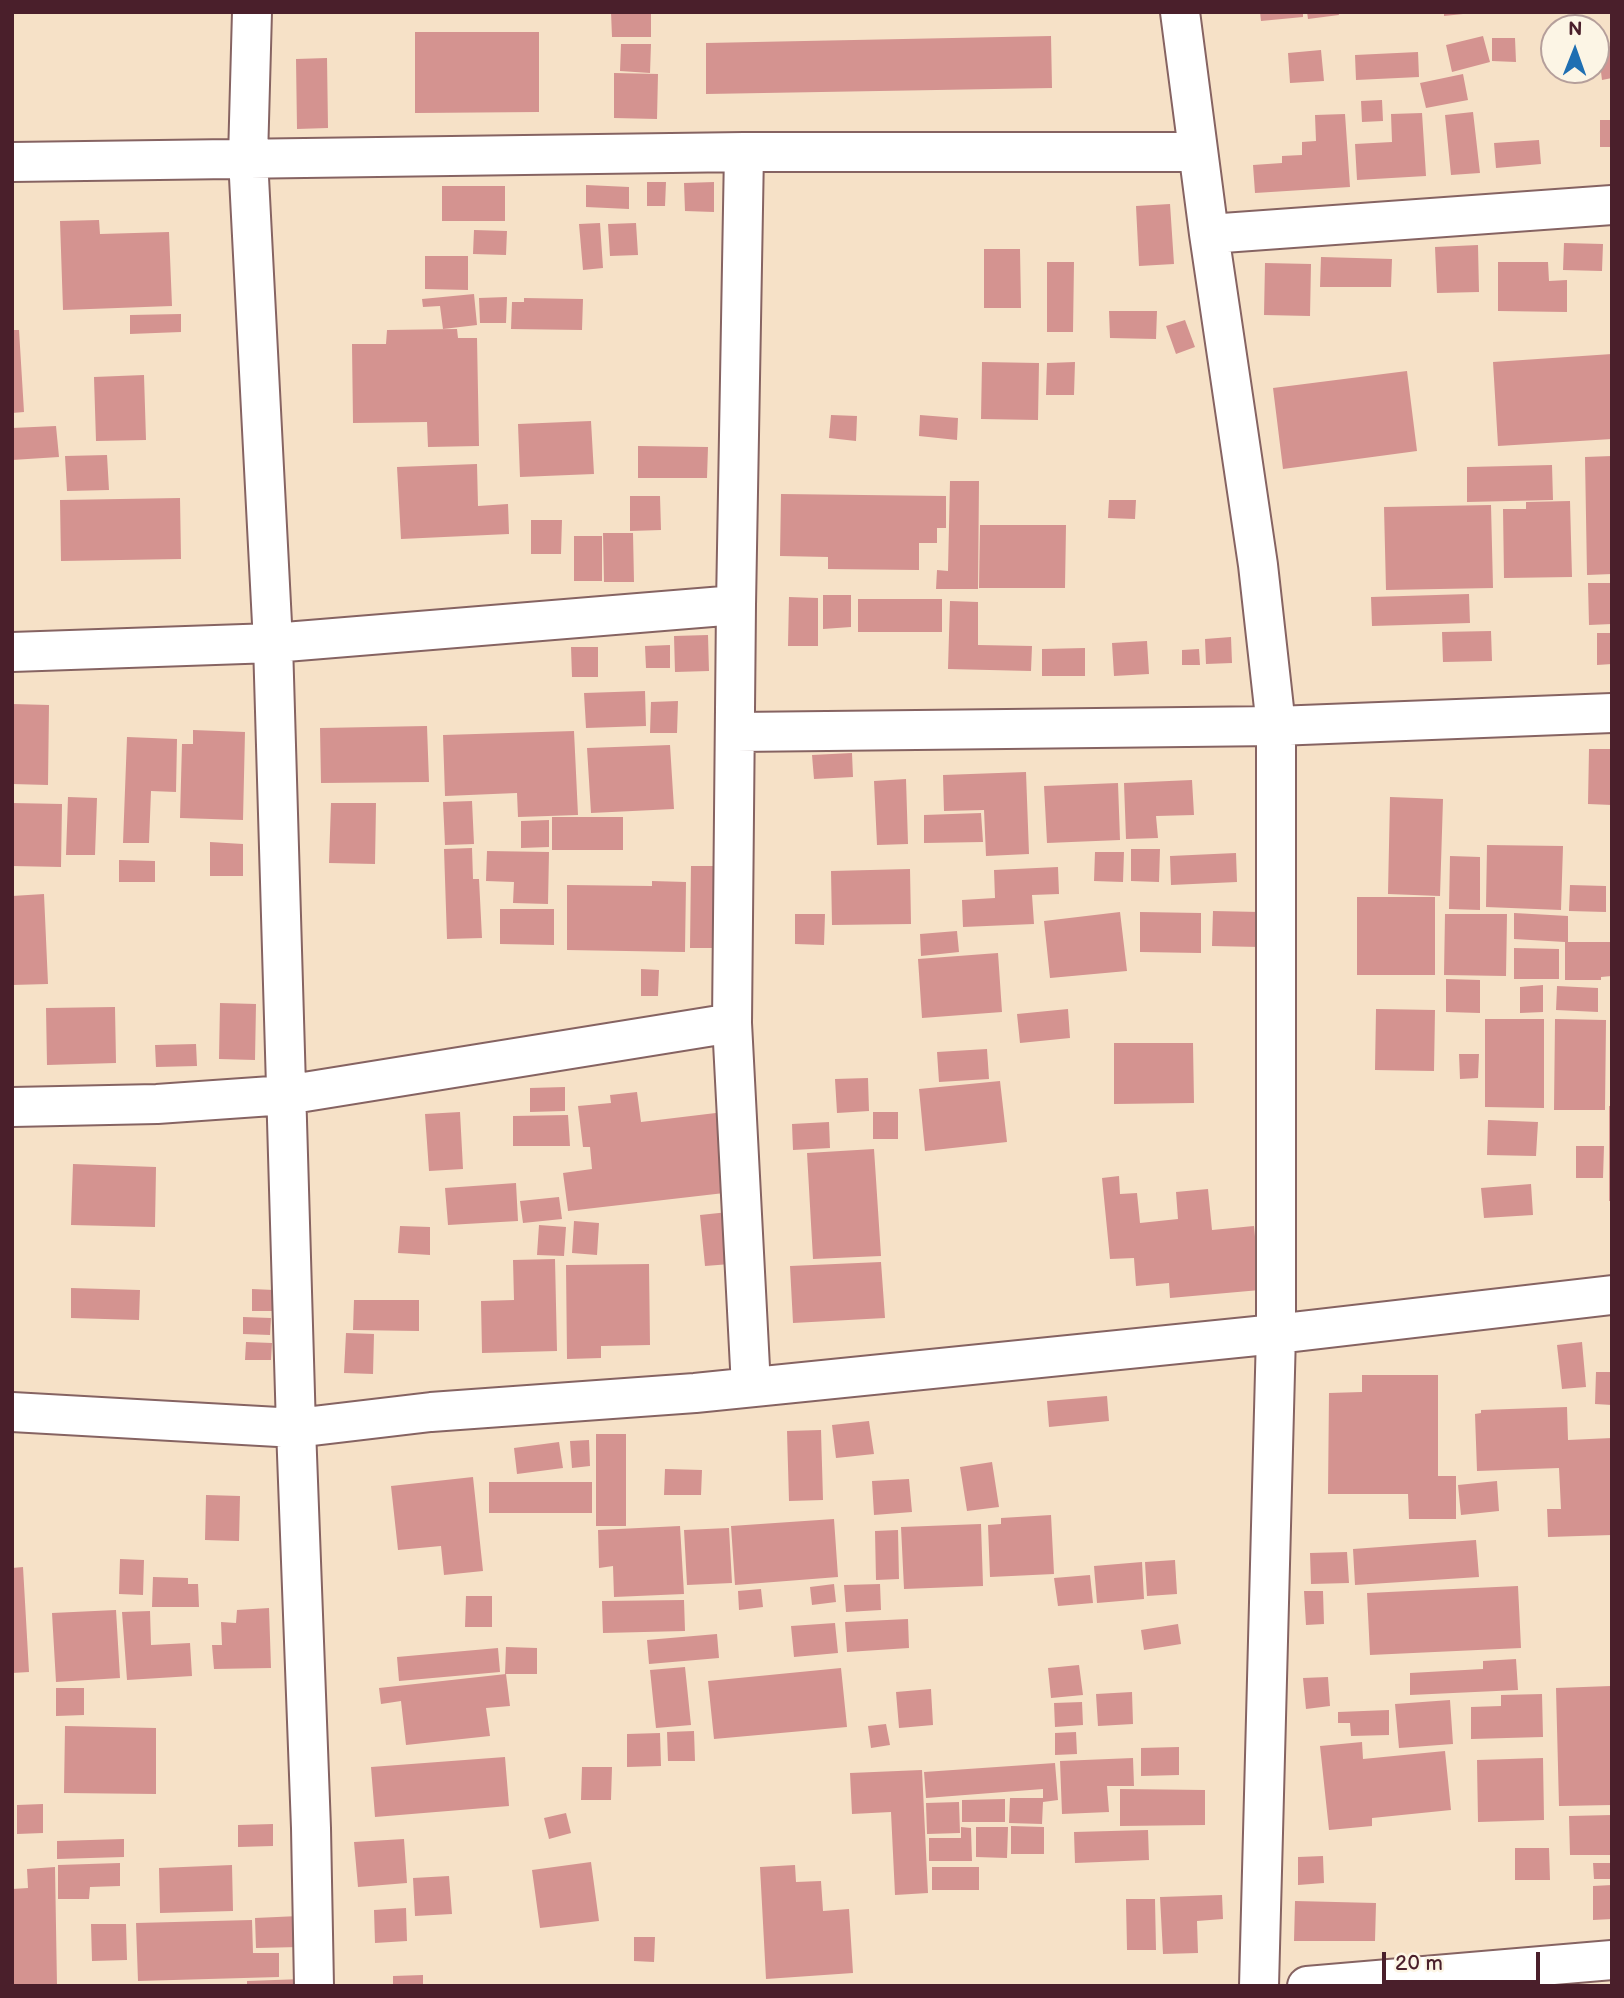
<!DOCTYPE html>
<style>
body{margin:0}
#map{position:relative;width:1624px;height:1998px;overflow:hidden;background:#f6e1c7;font-family:"Balsamiq Sans",sans-serif}
canvas{display:block}
.frame{position:absolute;inset:0;border:14px solid #4a1f2b;pointer-events:none}
.north{position:absolute;left:1540px;top:14px;width:70px;height:70px;box-sizing:border-box;background:#fcf5e5;border:2px solid #b59f9b;border-radius:50%;rotate:1deg;font-size:19px;font-weight:700;line-height:28px;text-align:center;color:#4a1f2b}
.north::after{content:'';display:block;margin:auto;width:24px;height:32px;background:#1f6fb2;clip-path:polygon(50% 0,100% 100%,50% 72%,0 100%)}
.scale{position:absolute;left:1382px;top:1952px;width:158px;height:32px;box-sizing:border-box;border:4px solid #4a1f2b;border-top:0;padding-left:9px;font-size:21px;line-height:24px;white-space:nowrap;color:#4a1f2b;-webkit-text-stroke:5px #fcf5e5;paint-order:stroke}
</style>
<div id="map">
<canvas width="1624" height="1998"></canvas>
<div class="frame"></div>
<div class="north">N</div>
<div class="scale">20 m</div>
</div>
<script>
const g = document.querySelector('canvas').getContext('2d');
g.lineJoin = 'round';
function fill(path, color) { g.fillStyle = color; g.fill(path, 'evenodd'); }
const toPath = rows => new Path2D(rows.map(r => 'M' + r).join(''));
function strokePath(path, color, width, dash) { g.strokeStyle = color; g.lineWidth = width; g.lineCap = dash ? 'butt' : 'round'; g.setLineDash(dash || []); g.stroke(path); }
const building = toPath([
 [611,12,651,12,651,37,612,37],
 [1260,12,1303,12,1303,17,1261,21],
 [1307,12,1338,12,1339,15,1308,19],
 [1444,12,1463,12,1463,14,1444,16],
 [415,32,539,32,539,112,415,113],
 [1051,36,1052,88,706,94,706,43],
 [1483,36,1490,62,1452,72,1446,45],
 [1492,38,1515,38,1516,62,1492,61],
 [621,44,651,44,650,73,620,71],
 [1612,46,1612,78,1602,80,1598,48],
 [1321,50,1324,81,1290,83,1288,53],
 [1418,52,1419,77,1356,80,1355,55],
 [327,58,328,128,297,129,296,59],
 [614,73,658,74,657,119,614,118],
 [1463,74,1468,100,1426,108,1420,83],
 [1382,100,1383,121,1362,122,1361,101],
 [1473,112,1480,173,1451,175,1445,115],
 [1422,113,1426,176,1357,180,1355,144,1392,142,1391,114],
 [1345,114,1350,187,1255,193,1253,165,1282,163,1282,156,1302,155,1302,142,1316,141,1315,115],
 [1600,120,1612,120,1612,147,1600,147],
 [1539,140,1541,164,1496,168,1494,143],
 [647,182,666,182,665,206,647,206],
 [714,182,714,212,685,211,684,183],
 [586,185,629,187,629,209,586,207],
 [442,186,505,186,505,221,442,221],
 [1170,204,1174,264,1139,266,1136,206],
 [99,220,100,234,169,232,172,306,63,310,60,221],
 [600,223,603,268,583,270,579,224],
 [636,223,638,255,610,256,608,224],
 [474,230,507,231,506,255,473,254],
 [1564,243,1603,244,1602,271,1563,270],
 [1478,245,1479,292,1437,293,1435,247],
 [984,249,1020,249,1021,308,984,308],
 [425,256,468,256,468,290,425,289],
 [1321,257,1392,259,1391,287,1320,287],
 [1047,262,1074,262,1073,332,1047,332],
 [1498,262,1548,262,1549,281,1567,280,1567,312,1498,311],
 [1265,263,1311,264,1310,316,1264,315],
 [474,294,477,325,443,329,440,306,423,307,422,299],
 [507,297,506,323,480,323,479,298],
 [524,298,583,299,582,330,511,329,512,302,524,302],
 [1109,311,1157,311,1156,339,1110,338],
 [181,314,181,332,130,334,130,315],
 [1185,320,1195,347,1176,354,1166,326],
 [457,329,458,338,477,338,479,446,428,447,427,422,353,423,352,344,386,344,387,330],
 [12,330,19,330,24,412,12,413],
 [1612,354,1612,439,1498,446,1493,362],
 [982,362,1039,363,1038,420,981,419],
 [1075,362,1074,395,1046,395,1047,363],
 [1407,371,1417,451,1283,469,1273,388],
 [144,375,146,440,96,441,94,377],
 [831,415,857,416,856,441,829,438],
 [920,415,958,418,957,440,919,436],
 [591,421,594,474,520,477,518,424],
 [56,426,59,457,12,460,12,428],
 [638,446,708,447,707,478,638,478],
 [107,455,109,490,67,491,65,456],
 [1612,456,1612,574,1587,575,1585,457],
 [477,464,478,506,508,504,509,534,401,539,397,467],
 [1552,465,1553,500,1467,502,1467,467],
 [950,481,979,481,978,589,936,589,937,570,948,571],
 [781,494,946,496,946,528,937,528,937,543,919,543,919,570,828,569,828,557,780,556],
 [630,496,660,496,661,530,630,531],
 [180,498,181,559,61,561,60,500],
 [1109,500,1136,500,1135,519,1108,518],
 [1570,501,1572,577,1504,578,1503,509,1526,509,1526,502],
 [1491,505,1493,588,1386,590,1384,507],
 [531,520,562,520,561,554,531,554],
 [980,525,1066,525,1065,588,979,588],
 [603,533,633,533,634,582,604,582],
 [574,536,602,536,602,581,574,581],
 [1588,583,1612,583,1612,624,1589,625],
 [1469,594,1470,623,1372,626,1371,597],
 [823,595,851,595,851,627,823,629],
 [789,597,818,598,818,646,788,646],
 [858,599,942,599,942,632,858,632],
 [950,601,978,602,978,645,1032,646,1031,671,948,669],
 [1491,631,1492,661,1443,662,1442,632],
 [1597,633,1612,633,1612,664,1597,665],
 [708,635,709,671,675,672,674,636],
 [1231,637,1232,663,1206,664,1205,639],
 [1147,641,1149,674,1114,676,1112,643],
 [670,645,670,668,646,668,645,646],
 [571,647,598,647,598,677,572,677],
 [1085,648,1085,676,1042,676,1042,649],
 [1199,649,1200,665,1182,665,1182,650],
 [645,691,646,726,586,728,584,693],
 [678,701,677,733,650,733,651,702],
 [12,704,49,705,48,785,12,784],
 [427,726,429,782,321,783,320,728],
 [193,730,245,732,243,820,180,818,182,744,193,744],
 [574,731,578,815,518,817,517,793,445,796,443,735],
 [127,737,177,739,176,792,151,791,149,843,123,843],
 [670,745,674,809,591,813,587,748],
 [1589,749,1612,749,1612,805,1588,804],
 [852,753,853,777,814,779,812,755],
 [1026,772,1029,854,986,856,984,810,944,811,943,775],
 [906,779,908,844,877,845,874,781],
 [1192,780,1194,815,1156,816,1158,838,1126,839,1124,783],
 [1118,783,1120,840,1047,843,1044,786],
 [68,797,97,798,95,855,66,855],
 [1390,797,1443,799,1440,896,1388,894],
 [472,801,474,844,445,845,443,802],
 [12,803,62,804,61,867,12,866],
 [331,803,376,803,375,864,329,863],
 [981,813,983,842,924,843,924,815],
 [552,817,623,817,623,850,552,850],
 [549,820,549,847,521,848,521,821],
 [210,842,243,844,243,876,210,876],
 [1487,845,1563,846,1561,910,1486,907],
 [472,848,473,879,479,879,482,938,447,939,444,849],
 [1131,849,1160,849,1159,882,1131,881],
 [487,851,549,852,548,904,513,903,514,882,486,881],
 [1095,852,1124,852,1123,882,1094,881],
 [1236,853,1237,882,1171,885,1170,856],
 [1450,856,1480,857,1480,910,1449,909],
 [119,860,155,861,155,882,119,882],
 [691,866,718,866,717,948,690,948],
 [1058,867,1059,894,1032,895,1034,924,963,927,962,900,995,898,994,870],
 [910,869,911,924,832,925,831,871],
 [652,881,686,882,685,952,567,950,567,885,652,886],
 [1570,885,1606,886,1606,912,1569,911],
 [44,894,48,984,12,985,12,896],
 [1357,897,1435,897,1435,975,1357,975],
 [500,909,554,909,554,945,500,944],
 [1213,911,1260,912,1260,947,1212,946],
 [1120,912,1127,971,1050,978,1044,921],
 [1140,912,1201,913,1201,953,1140,952],
 [1514,913,1568,916,1568,942,1612,942,1612,976,1601,977,1601,980,1565,980,1565,942,1514,939],
 [795,914,825,914,824,945,795,944],
 [1445,914,1507,914,1506,976,1444,975],
 [957,931,959,952,921,956,920,934],
 [1514,948,1559,949,1559,979,1514,979],
 [998,953,1002,1012,922,1018,918,959],
 [641,969,659,970,658,996,641,996],
 [1446,979,1480,980,1480,1013,1446,1012],
 [1543,985,1543,1012,1520,1013,1520,987],
 [1557,986,1598,988,1598,1012,1556,1010],
 [220,1003,256,1004,255,1060,219,1059],
 [115,1007,116,1063,47,1065,46,1008],
 [1068,1009,1070,1038,1020,1043,1017,1014],
 [1376,1009,1435,1010,1434,1071,1375,1070],
 [1485,1019,1544,1019,1544,1108,1485,1107],
 [1555,1019,1606,1020,1605,1110,1554,1110],
 [1114,1043,1193,1043,1194,1103,1114,1104],
 [196,1044,197,1066,156,1067,155,1045],
 [987,1049,989,1079,939,1082,937,1052],
 [1459,1054,1479,1054,1478,1078,1460,1079],
 [868,1078,869,1111,837,1113,835,1079],
 [1000,1081,1007,1142,925,1151,919,1089],
 [565,1087,565,1111,530,1112,530,1088],
 [637,1092,641,1122,724,1112,733,1192,568,1211,563,1173,592,1169,590,1147,583,1147,578,1106,611,1103,610,1095],
 [1609,1106,1612,1106,1612,1201,1609,1201],
 [460,1112,463,1169,429,1171,425,1114],
 [873,1112,898,1112,898,1139,873,1139],
 [568,1115,570,1146,513,1146,513,1116],
 [1488,1120,1538,1122,1536,1156,1487,1155],
 [829,1122,830,1148,793,1150,792,1124],
 [1576,1146,1604,1146,1603,1178,1576,1178],
 [874,1149,881,1256,813,1259,807,1153],
 [73,1164,156,1167,155,1227,71,1225],
 [1119,1176,1120,1194,1137,1193,1140,1223,1178,1219,1176,1192,1208,1189,1212,1230,1254,1226,1260,1290,1170,1298,1169,1283,1136,1286,1134,1258,1110,1259,1102,1178],
 [516,1183,518,1221,448,1225,445,1188],
 [1531,1184,1533,1215,1484,1218,1481,1188],
 [559,1197,562,1219,523,1223,520,1201],
 [738,1211,743,1263,705,1266,700,1215],
 [574,1221,599,1223,597,1255,572,1253],
 [539,1225,566,1227,564,1256,537,1255],
 [400,1226,430,1227,430,1255,398,1253],
 [555,1259,557,1351,482,1353,481,1301,514,1300,513,1260],
 [881,1262,885,1318,793,1323,790,1266],
 [649,1264,650,1345,601,1346,601,1358,567,1359,566,1265],
 [71,1288,140,1290,139,1320,71,1318],
 [252,1289,274,1290,273,1311,252,1311],
 [354,1300,419,1300,419,1331,353,1330],
 [243,1317,271,1318,270,1335,243,1334],
 [346,1333,374,1334,373,1374,344,1373],
 [246,1342,272,1343,271,1360,245,1360],
 [1582,1342,1586,1387,1562,1389,1557,1345],
 [1596,1372,1612,1372,1612,1405,1595,1404],
 [1362,1375,1438,1375,1438,1476,1456,1476,1456,1519,1409,1519,1408,1494,1328,1494,1329,1393,1362,1392],
 [1107,1396,1109,1421,1049,1427,1047,1401],
 [1567,1407,1568,1440,1612,1438,1612,1535,1548,1537,1547,1509,1561,1509,1559,1468,1477,1471,1475,1414,1481,1413,1481,1410],
 [869,1421,874,1454,836,1458,832,1425],
 [821,1430,823,1500,789,1501,787,1431],
 [596,1434,626,1434,626,1526,596,1526],
 [589,1440,590,1466,572,1468,570,1441],
 [559,1442,563,1468,517,1474,514,1448],
 [992,1462,999,1507,967,1511,960,1467],
 [665,1469,702,1470,701,1495,664,1495],
 [473,1477,483,1571,444,1575,441,1546,398,1550,391,1486],
 [909,1479,912,1512,874,1515,872,1481],
 [1497,1481,1499,1511,1461,1515,1458,1485],
 [489,1482,592,1482,592,1513,489,1513],
 [206,1495,240,1496,239,1541,205,1540],
 [1051,1515,1054,1574,990,1577,988,1525,1001,1524,1001,1518],
 [834,1519,838,1577,735,1585,731,1526],
 [981,1524,983,1586,904,1589,901,1527],
 [680,1526,684,1594,614,1597,613,1566,599,1568,598,1530],
 [729,1528,732,1583,687,1585,684,1530],
 [898,1530,899,1579,876,1580,875,1531],
 [1476,1540,1479,1577,1355,1585,1353,1549],
 [1347,1552,1349,1583,1311,1584,1310,1553],
 [120,1559,144,1560,143,1595,119,1594],
 [1175,1560,1177,1594,1147,1596,1145,1562],
 [1142,1562,1144,1599,1097,1603,1094,1566],
 [23,1567,29,1672,12,1673,12,1568],
 [1090,1575,1093,1603,1058,1606,1054,1578],
 [153,1577,188,1578,188,1584,198,1584,199,1607,152,1607],
 [834,1584,836,1602,812,1605,810,1587],
 [880,1584,881,1610,846,1612,844,1585],
 [1518,1586,1521,1648,1370,1655,1367,1593],
 [761,1589,763,1607,739,1610,738,1591],
 [1304,1591,1323,1591,1324,1624,1306,1625],
 [466,1596,492,1596,492,1627,465,1627],
 [684,1600,685,1631,603,1633,602,1601],
 [269,1608,271,1668,214,1669,212,1645,222,1645,221,1622,236,1623,237,1610],
 [116,1610,120,1678,56,1682,52,1613],
 [150,1611,151,1645,190,1643,192,1676,127,1680,122,1612],
 [908,1619,909,1648,847,1652,845,1622],
 [835,1623,838,1653,794,1657,791,1626],
 [1178,1624,1181,1644,1144,1650,1141,1630],
 [717,1634,719,1658,649,1664,647,1640],
 [506,1647,537,1648,537,1674,505,1674],
 [498,1648,500,1672,399,1681,397,1657],
 [1516,1659,1518,1690,1410,1695,1410,1673,1483,1669,1483,1661],
 [1079,1665,1083,1695,1051,1698,1048,1668],
 [685,1667,691,1725,656,1728,650,1670],
 [841,1668,847,1727,714,1739,708,1681],
 [506,1674,510,1706,486,1708,490,1736,406,1745,401,1701,381,1704,379,1688],
 [1328,1677,1330,1706,1306,1709,1303,1678],
 [1611,1686,1612,1805,1559,1806,1556,1688],
 [56,1688,84,1688,84,1715,56,1716],
 [931,1689,933,1725,899,1728,896,1692],
 [1132,1692,1133,1724,1098,1726,1096,1694],
 [1542,1694,1543,1737,1471,1739,1471,1707,1501,1706,1501,1695],
 [1450,1700,1453,1744,1399,1748,1395,1704],
 [1082,1702,1083,1725,1055,1727,1054,1703],
 [1389,1710,1389,1735,1351,1736,1350,1723,1338,1723,1338,1712],
 [886,1724,890,1745,871,1748,868,1726],
 [65,1726,156,1728,156,1794,64,1793],
 [694,1731,695,1761,668,1761,667,1732],
 [1076,1732,1077,1754,1055,1755,1055,1733],
 [660,1733,661,1766,627,1767,627,1734],
 [1362,1742,1363,1759,1445,1751,1451,1810,1372,1818,1372,1826,1329,1830,1320,1746],
 [1179,1747,1179,1775,1141,1776,1141,1748],
 [505,1757,509,1806,375,1817,371,1767],
 [1133,1758,1134,1786,1107,1786,1109,1812,1062,1814,1060,1761],
 [1543,1758,1544,1820,1478,1822,1477,1760],
 [1055,1763,1058,1800,1043,1802,1042,1824,1009,1823,1010,1798,1043,1798,1043,1789,926,1798,924,1772],
 [582,1767,612,1767,611,1800,581,1800],
 [922,1770,928,1893,895,1895,891,1812,852,1814,850,1773],
 [1120,1789,1205,1790,1205,1825,1120,1826],
 [1005,1799,1005,1822,962,1822,962,1800],
 [959,1802,960,1833,927,1834,926,1803],
 [43,1804,43,1833,17,1834,17,1805],
 [566,1813,571,1833,549,1839,544,1818],
 [1612,1815,1612,1855,1570,1855,1569,1816],
 [273,1824,273,1846,238,1847,238,1825],
 [1011,1826,1044,1827,1044,1854,1011,1854],
 [961,1827,971,1828,972,1861,929,1861,929,1838,961,1838],
 [976,1827,1008,1827,1007,1858,976,1857],
 [1148,1830,1149,1860,1075,1863,1074,1832],
 [124,1839,124,1857,57,1859,57,1841],
 [404,1839,407,1883,358,1887,354,1842],
 [1515,1848,1549,1848,1550,1880,1515,1880],
 [1323,1856,1324,1883,1298,1885,1298,1857],
 [591,1862,599,1921,540,1928,532,1870],
 [120,1863,120,1886,90,1887,89,1899,58,1899,58,1865],
 [1593,1863,1612,1863,1612,1879,1594,1879],
 [232,1865,233,1911,160,1913,159,1868],
 [795,1865,796,1882,821,1881,823,1911,849,1909,853,1973,766,1979,760,1867],
 [55,1867,57,1986,12,1986,12,1889,28,1888,27,1869],
 [932,1867,979,1867,979,1890,932,1890],
 [449,1876,452,1914,415,1916,413,1878],
 [1612,1885,1612,1919,1593,1920,1593,1886],
 [1222,1895,1223,1919,1197,1921,1198,1953,1163,1954,1160,1897],
 [1126,1899,1155,1899,1156,1950,1127,1950],
 [1295,1901,1376,1903,1375,1941,1294,1941],
 [406,1908,407,1941,375,1943,374,1910],
 [299,1916,299,1947,256,1948,255,1918],
 [252,1920,253,1953,279,1953,279,1977,138,1981,136,1923],
 [91,1924,126,1924,127,1960,92,1961],
 [634,1937,655,1937,654,1962,634,1961],
 [423,1975,423,1986,393,1986,393,1976],
 [303,1979,303,1986,247,1986,247,1981]
]);
const minor = toPath([
 [252,12,248,158,273,643,296,1428,311,1828,314,1986],
 [1180,12,1209,234,1258,565,1276,726,1276,1334,1259,1986],
 [744,152,736,605,732,1023,751,1387],
 [12,162,744,152,1198,152],
 [1209,234,1612,205],
 [12,652,273,643,736,605],
 [737,732,1276,726,1612,713],
 [12,1107,157,1104,286,1095,732,1023],
 [12,1412,296,1428,431,1412,695,1393,1276,1334,1612,1295],
 [1307,1986,1612,1960]
]);
fill(building, '#d49390');
strokePath(minor, '#866362', 42);
strokePath(minor, '#fff', 38);
</script>
